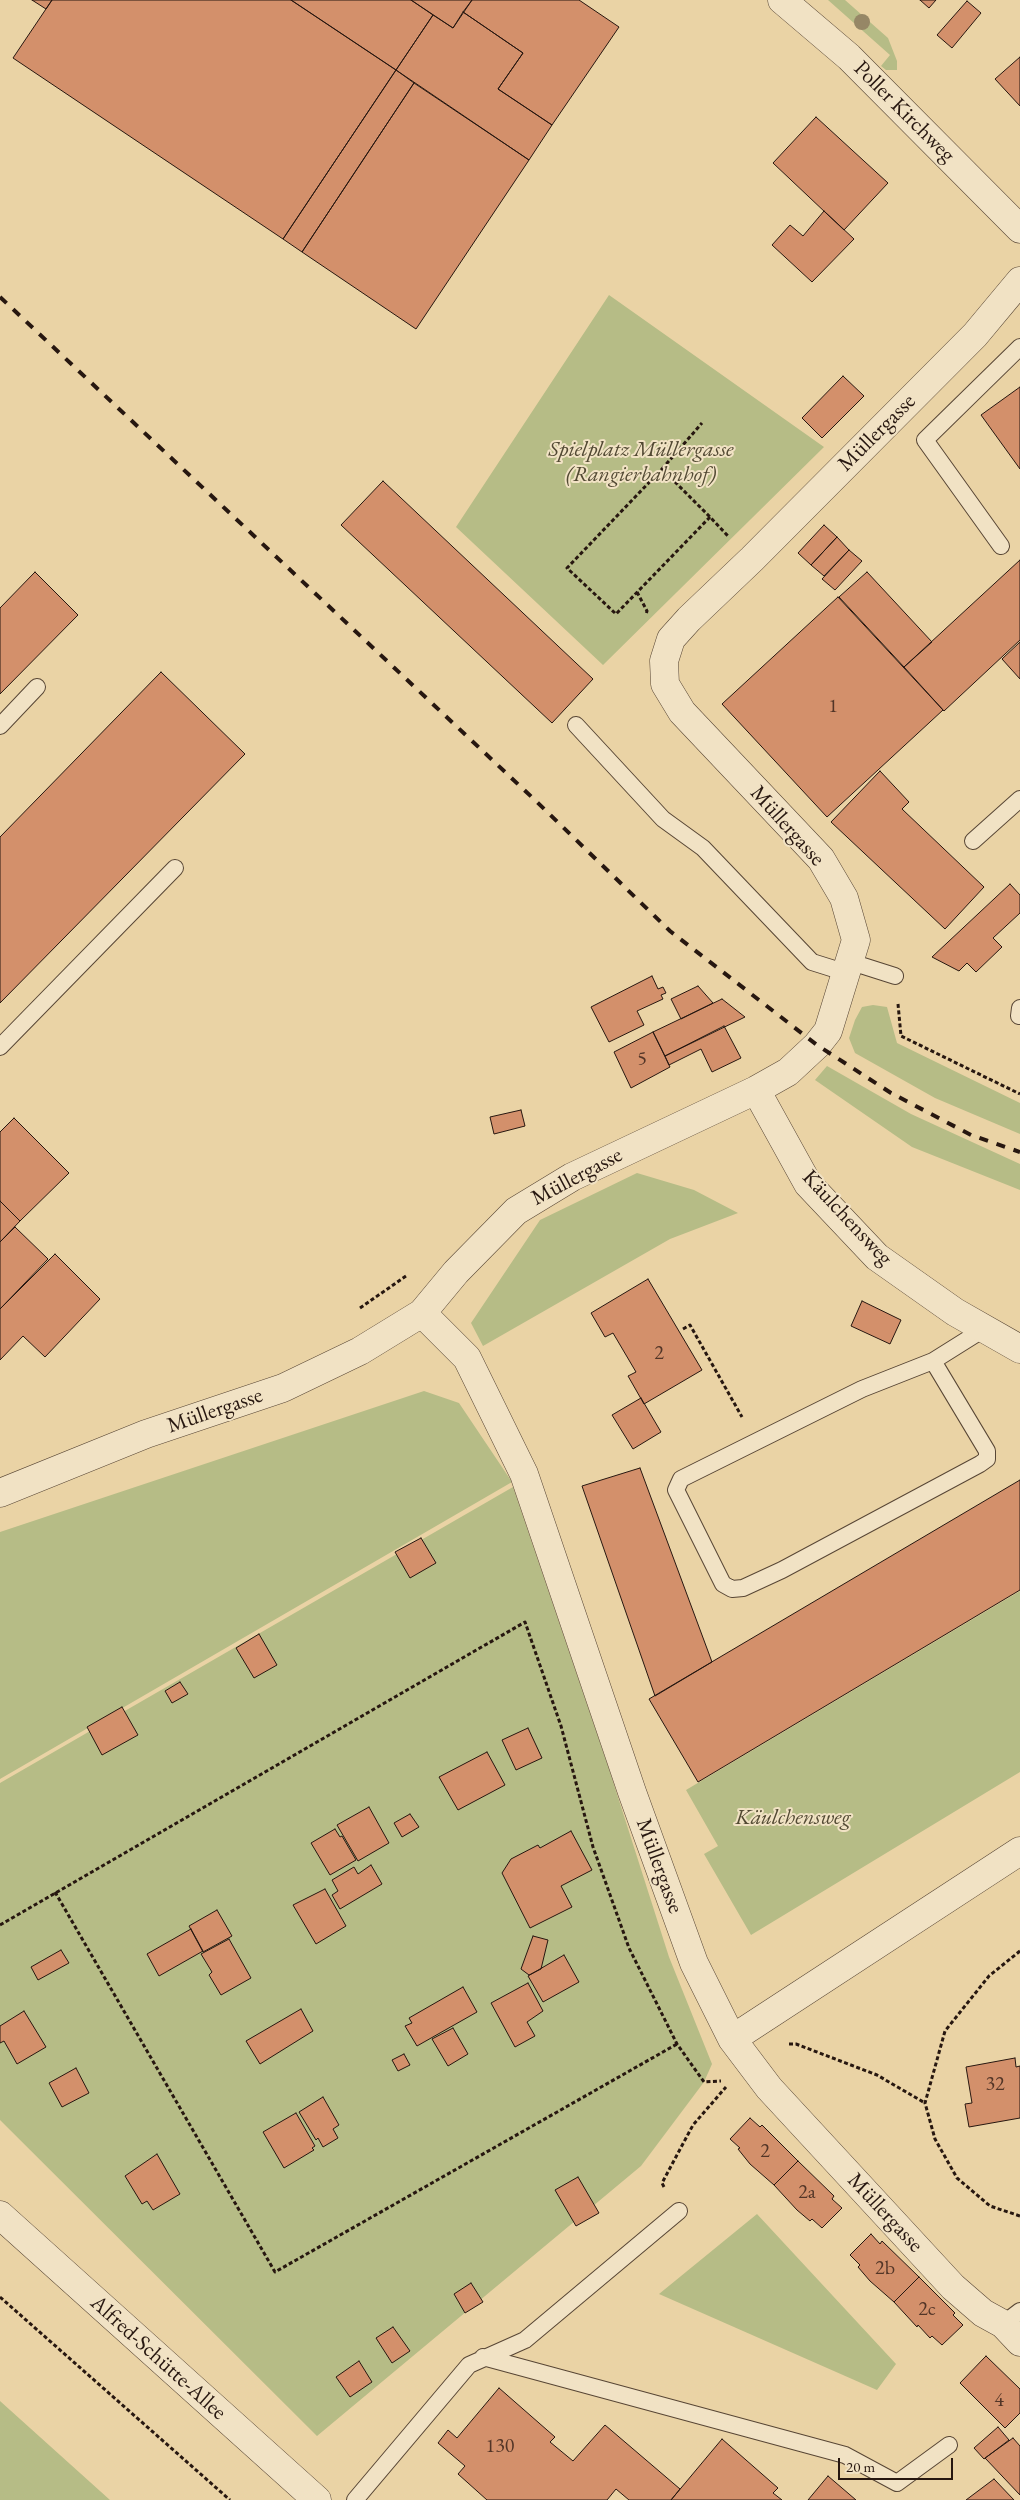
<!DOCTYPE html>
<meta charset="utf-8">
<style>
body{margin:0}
#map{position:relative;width:1020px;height:2500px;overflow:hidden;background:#ead3a5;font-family:"EB Garamond",serif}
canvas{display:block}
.scale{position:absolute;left:838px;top:2458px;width:115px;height:22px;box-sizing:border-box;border:2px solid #271710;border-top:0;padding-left:6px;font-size:15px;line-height:18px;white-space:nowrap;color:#271710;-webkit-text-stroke:4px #f1e2c4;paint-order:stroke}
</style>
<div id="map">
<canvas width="1020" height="2500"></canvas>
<div class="scale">20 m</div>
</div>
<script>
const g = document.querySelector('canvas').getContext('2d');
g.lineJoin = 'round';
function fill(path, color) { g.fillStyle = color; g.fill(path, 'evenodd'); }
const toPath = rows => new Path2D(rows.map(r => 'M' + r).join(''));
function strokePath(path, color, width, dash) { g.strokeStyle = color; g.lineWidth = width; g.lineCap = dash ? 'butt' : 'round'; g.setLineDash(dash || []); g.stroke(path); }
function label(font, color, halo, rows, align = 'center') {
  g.font = font + ' "EB Garamond",serif'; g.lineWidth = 4; g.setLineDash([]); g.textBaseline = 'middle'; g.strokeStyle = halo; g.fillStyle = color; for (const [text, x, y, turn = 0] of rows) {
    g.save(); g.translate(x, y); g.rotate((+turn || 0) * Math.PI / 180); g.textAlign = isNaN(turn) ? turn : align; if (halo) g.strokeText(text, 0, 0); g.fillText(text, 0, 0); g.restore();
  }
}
const green = toPath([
 [828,0,845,0,888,38,897,61,897,70,886,70,881,66,890,55],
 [609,295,824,447,603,665,456,527],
 [873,1005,887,1007,897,1043,1020,1103,1020,1134,935,1098,855,1053,849,1038,855,1020,862,1007],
 [827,1066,911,1114,1020,1164,1020,1190,912,1147,815,1080],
 [637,1173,694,1190,738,1213,670,1239,483,1346,471,1323,540,1220],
 [424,1391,459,1403,512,1482,0,1779,0,1532],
 [513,1487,609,1769,669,1957,712,2064,704,2082,641,2166,317,2436,0,2120,0,1783],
 [1020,1591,1020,1772,751,1935,704,1854,718,1846,686,1790],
 [757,2214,896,2364,877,2390,659,2294],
 [0,2401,110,2500,0,2500]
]);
const building = toPath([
 [32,0,52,0,46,9,32,0],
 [52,0,291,0,396,70,283,239,13,58,52,0],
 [291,0,411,0,433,15,396,70,291,0],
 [411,0,472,0,453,28,411,0],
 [472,0,579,0,619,27,552,125,498,89,523,53,463,12,472,0],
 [920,0,936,0,929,8,920,0],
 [967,1,981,13,952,48,937,35,967,1],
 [463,12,523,53,498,89,552,125,529,160,396,70,433,15,453,28,463,12],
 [1020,57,1020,106,995,79,1020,57],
 [396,70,414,83,302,252,283,239,396,70],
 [414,83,529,160,416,329,302,252,414,83],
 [816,117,888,183,844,230,773,163,816,117],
 [824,211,854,239,812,282,772,245,790,225,803,236,824,211],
 [843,376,864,396,822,438,802,418,843,376],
 [1020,387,1020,469,981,415,1020,387],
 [383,481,593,679,552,723,341,525,383,481],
 [824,525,837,537,811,565,798,553,824,525],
 [837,537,849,550,824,576,811,565,837,537],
 [849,550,862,561,835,590,822,579,849,550],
 [1020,560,1020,640,944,711,904,667,1020,560],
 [35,572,78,615,0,694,0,608,35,572],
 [867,572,932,642,904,667,839,597,867,572],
 [838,597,943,710,827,817,722,704,838,597],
 [1020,642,1020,679,1002,659,1020,642],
 [161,672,245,754,0,1003,0,837,161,672],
 [880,771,909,802,902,809,984,887,945,929,831,822,880,771],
 [1010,884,1020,895,1020,913,993,938,1002,947,976,972,967,963,959,971,932,957,1010,884],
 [652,976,658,989,663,987,666,993,661,995,663,999,637,1011,644,1025,609,1042,591,1007,652,976],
 [698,986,713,1003,681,1019,671,999,698,986],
 [722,999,745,1017,665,1056,653,1032,722,999],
 [724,1026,741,1058,712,1072,701,1049,669,1065,665,1056,724,1026],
 [653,1032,670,1067,631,1088,614,1052,653,1032],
 [521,1110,525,1126,494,1134,490,1117,521,1110],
 [14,1118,69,1173,20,1221,0,1201,0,1132,14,1118],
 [0,1201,20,1221,0,1242,0,1201],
 [15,1227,48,1259,0,1309,0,1242,15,1227],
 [55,1254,100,1299,45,1357,23,1336,0,1360,0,1309,55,1254],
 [648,1279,702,1370,644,1404,628,1376,636,1372,613,1333,605,1337,591,1313,648,1279],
 [862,1301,901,1320,890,1344,851,1326,862,1301],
 [641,1398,661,1432,633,1449,612,1415,641,1398],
 [640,1468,712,1662,655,1696,582,1486,640,1468],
 [1020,1480,1020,1590,698,1782,649,1699,1020,1480],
 [421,1538,436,1563,410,1578,395,1552,421,1538],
 [259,1634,277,1665,254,1678,236,1648,259,1634],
 [180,1682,188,1694,172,1703,165,1691,180,1682],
 [122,1707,138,1735,102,1755,87,1727,122,1707],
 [528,1728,542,1758,516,1770,502,1740,528,1728],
 [487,1752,505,1785,458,1810,439,1777,487,1752],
 [369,1807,389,1843,358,1861,337,1825,369,1807],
 [410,1814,419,1827,402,1837,394,1823,410,1814],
 [335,1829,340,1837,342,1836,356,1860,330,1875,311,1843,335,1829],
 [571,1831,592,1870,561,1886,572,1907,530,1928,502,1873,511,1859,538,1845,540,1848,571,1831],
 [371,1865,382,1884,340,1909,332,1895,338,1891,332,1880,354,1867,358,1874,371,1865],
 [325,1889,346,1926,316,1944,293,1905,325,1889],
 [217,1910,232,1936,203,1952,189,1926,217,1910],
 [191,1929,203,1951,159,1976,147,1954,191,1929],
 [533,1936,548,1940,541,1969,529,1975,521,1969,533,1936],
 [229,1939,251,1978,221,1995,209,1975,212,1972,201,1954,229,1939],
 [61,1950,69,1963,38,1980,31,1967,61,1950],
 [564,1955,579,1982,543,2002,528,1976,564,1955],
 [528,1983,543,2011,527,2022,535,2036,515,2047,491,2003,528,1983],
 [463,1987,477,2012,417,2046,405,2026,412,2023,409,2018,463,1987],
 [301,2009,313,2031,260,2064,246,2041,301,2009],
 [24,2011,46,2047,17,2064,4,2041,0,2043,0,2026,24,2011],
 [453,2028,468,2054,448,2066,432,2039,453,2028],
 [404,2054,410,2065,398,2071,392,2060,404,2054],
 [1015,2058,1016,2067,1020,2066,1020,2118,969,2127,965,2104,972,2103,966,2067,1015,2058],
 [76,2068,89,2093,62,2107,49,2083,76,2068],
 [323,2097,339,2125,333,2129,338,2138,323,2147,318,2138,316,2140,299,2112,323,2097],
 [296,2113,315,2146,312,2148,314,2150,284,2168,263,2132,296,2113],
 [750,2118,760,2127,762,2125,798,2161,774,2185,750,2164,738,2149,740,2148,730,2139,750,2118],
 [157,2154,180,2194,153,2210,147,2201,142,2204,125,2176,157,2154],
 [798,2161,834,2196,832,2199,842,2208,822,2228,812,2219,810,2221,797,2210,774,2185,798,2161],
 [578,2177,599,2213,576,2226,555,2190,578,2177],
 [871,2234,880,2244,882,2241,919,2277,894,2302,870,2281,858,2267,860,2265,850,2255,871,2234],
 [919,2277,955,2313,953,2315,963,2325,942,2345,932,2336,930,2338,918,2325,917,2327,894,2302,919,2277],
 [471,2283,483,2302,465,2313,454,2294,471,2283],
 [393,2327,410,2351,392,2363,376,2338,393,2327],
 [986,2356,1020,2389,1020,2413,1005,2428,960,2383,986,2356],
 [359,2361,372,2382,350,2397,336,2377,359,2361],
 [499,2388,555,2437,550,2442,573,2461,605,2425,680,2489,671,2500,629,2500,616,2489,607,2500,487,2500,458,2474,465,2466,438,2443,448,2430,457,2438,499,2388],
 [998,2427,1009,2440,984,2459,974,2448,998,2427],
 [1013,2438,1020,2446,1020,2495,985,2458,1013,2438],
 [722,2439,778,2488,773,2493,782,2500,671,2500,722,2439],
 [828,2476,856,2500,808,2500,828,2476],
 [994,2479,1014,2500,966,2500,994,2479]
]);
const path = toPath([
 [662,469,702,423],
 [710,517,616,614,567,568,662,469,710,517,728,536],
 [637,592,647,611,646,614],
 [898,1004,901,1036,1020,1094],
 [360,1308,406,1276],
 [683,1329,690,1325,742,1417],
 [55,1892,275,2272,677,2044],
 [0,1925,525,1622,561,1726,593,1847,629,1948,677,2044,704,2082,721,2081],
 [1020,1951,989,1976,945,2031,925,2103,935,2139,957,2178,990,2206,1020,2216],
 [789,2044,796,2044,877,2075,925,2103],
 [664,2187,662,2183,693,2125,726,2087],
 [0,2297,230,2500]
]);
const lane = toPath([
 [1001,546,925,440,1020,347],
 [576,725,663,819,703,848,812,962,847,973],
 [0,726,37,687],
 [973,841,1020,799],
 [851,962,895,976],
 [1019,1016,1020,1008],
 [0,1047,175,868],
 [933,1361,987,1451,987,1459,980,1464,782,1570,743,1588,732,1589,723,1584,676,1490,681,1479,862,1389,933,1361,984,1329],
 [1003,2324,1020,2311],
 [483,2357,845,2455,897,2483,949,2445],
 [355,2500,469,2365,525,2340,679,2211]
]);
const street = toPath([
 [782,0,849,57,1020,229],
 [756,1090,808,1184,877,1257,955,1312,1020,1349],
 [422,1313,467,1358,524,1474,632,1792,694,1963,732,2039,769,2088,953,2287,983,2313,1003,2324,1020,2342],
 [0,1493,146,1434,283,1388,360,1351,422,1313,456,1272,516,1211,572,1177,756,1090,788,1072,817,1045,828,1031,856,940,844,898,821,859,682,712,665,684,664,661,671,639,689,619,752,559,975,335,1020,281],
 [732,2039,1020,1851],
 [0,2215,317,2500]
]);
const rail = toPath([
 [0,297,537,802,670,931,817,1045,891,1093,971,1135,1020,1152]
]);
const trees = [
 [862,22]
];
const numberNames = [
 ["1",833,707],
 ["5",642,1060],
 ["2",659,1354],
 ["32",995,2085],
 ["2",765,2152],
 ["2a",807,2193],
 ["2b",885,2269],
 ["2c",927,2310],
 ["4",999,2401],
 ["130",500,2447]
];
const streetNames = [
 ["Poller Kirchweg",904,112,45],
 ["Müllergasse",877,433,-45],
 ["Müllergasse",787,826,48],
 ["Müllergasse",577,1177,-28],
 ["Käulchensweg",847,1218,47],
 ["Müllergasse",215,1411,-19],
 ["Müllergasse",659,1866,70],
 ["Müllergasse",885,2213,47],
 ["Alfred-Schütte-Allee",158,2358,42]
];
const parkNames = [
 ["Spielplatz Müllergasse",641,450],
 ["(Rangierbahnhof)",641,475],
 ["Käulchensweg",793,1818]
];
fill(green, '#b6bc86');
fill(building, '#d3906b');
strokePath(building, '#271710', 1);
strokePath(lane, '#584635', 18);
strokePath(street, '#584635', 29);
strokePath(path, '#271710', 3, [4, 2.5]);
strokePath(lane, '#f1e2c4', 16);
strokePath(street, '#f1e2c4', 28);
strokePath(rail, '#271710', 4, [9, 9]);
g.fillStyle = '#968766';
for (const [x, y] of trees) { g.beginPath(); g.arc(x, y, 8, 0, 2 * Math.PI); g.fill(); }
label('20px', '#523527', null, numberNames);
label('22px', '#271710', '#f1e2c4', streetNames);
label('italic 22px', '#524933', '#f1e2c4', parkNames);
</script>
